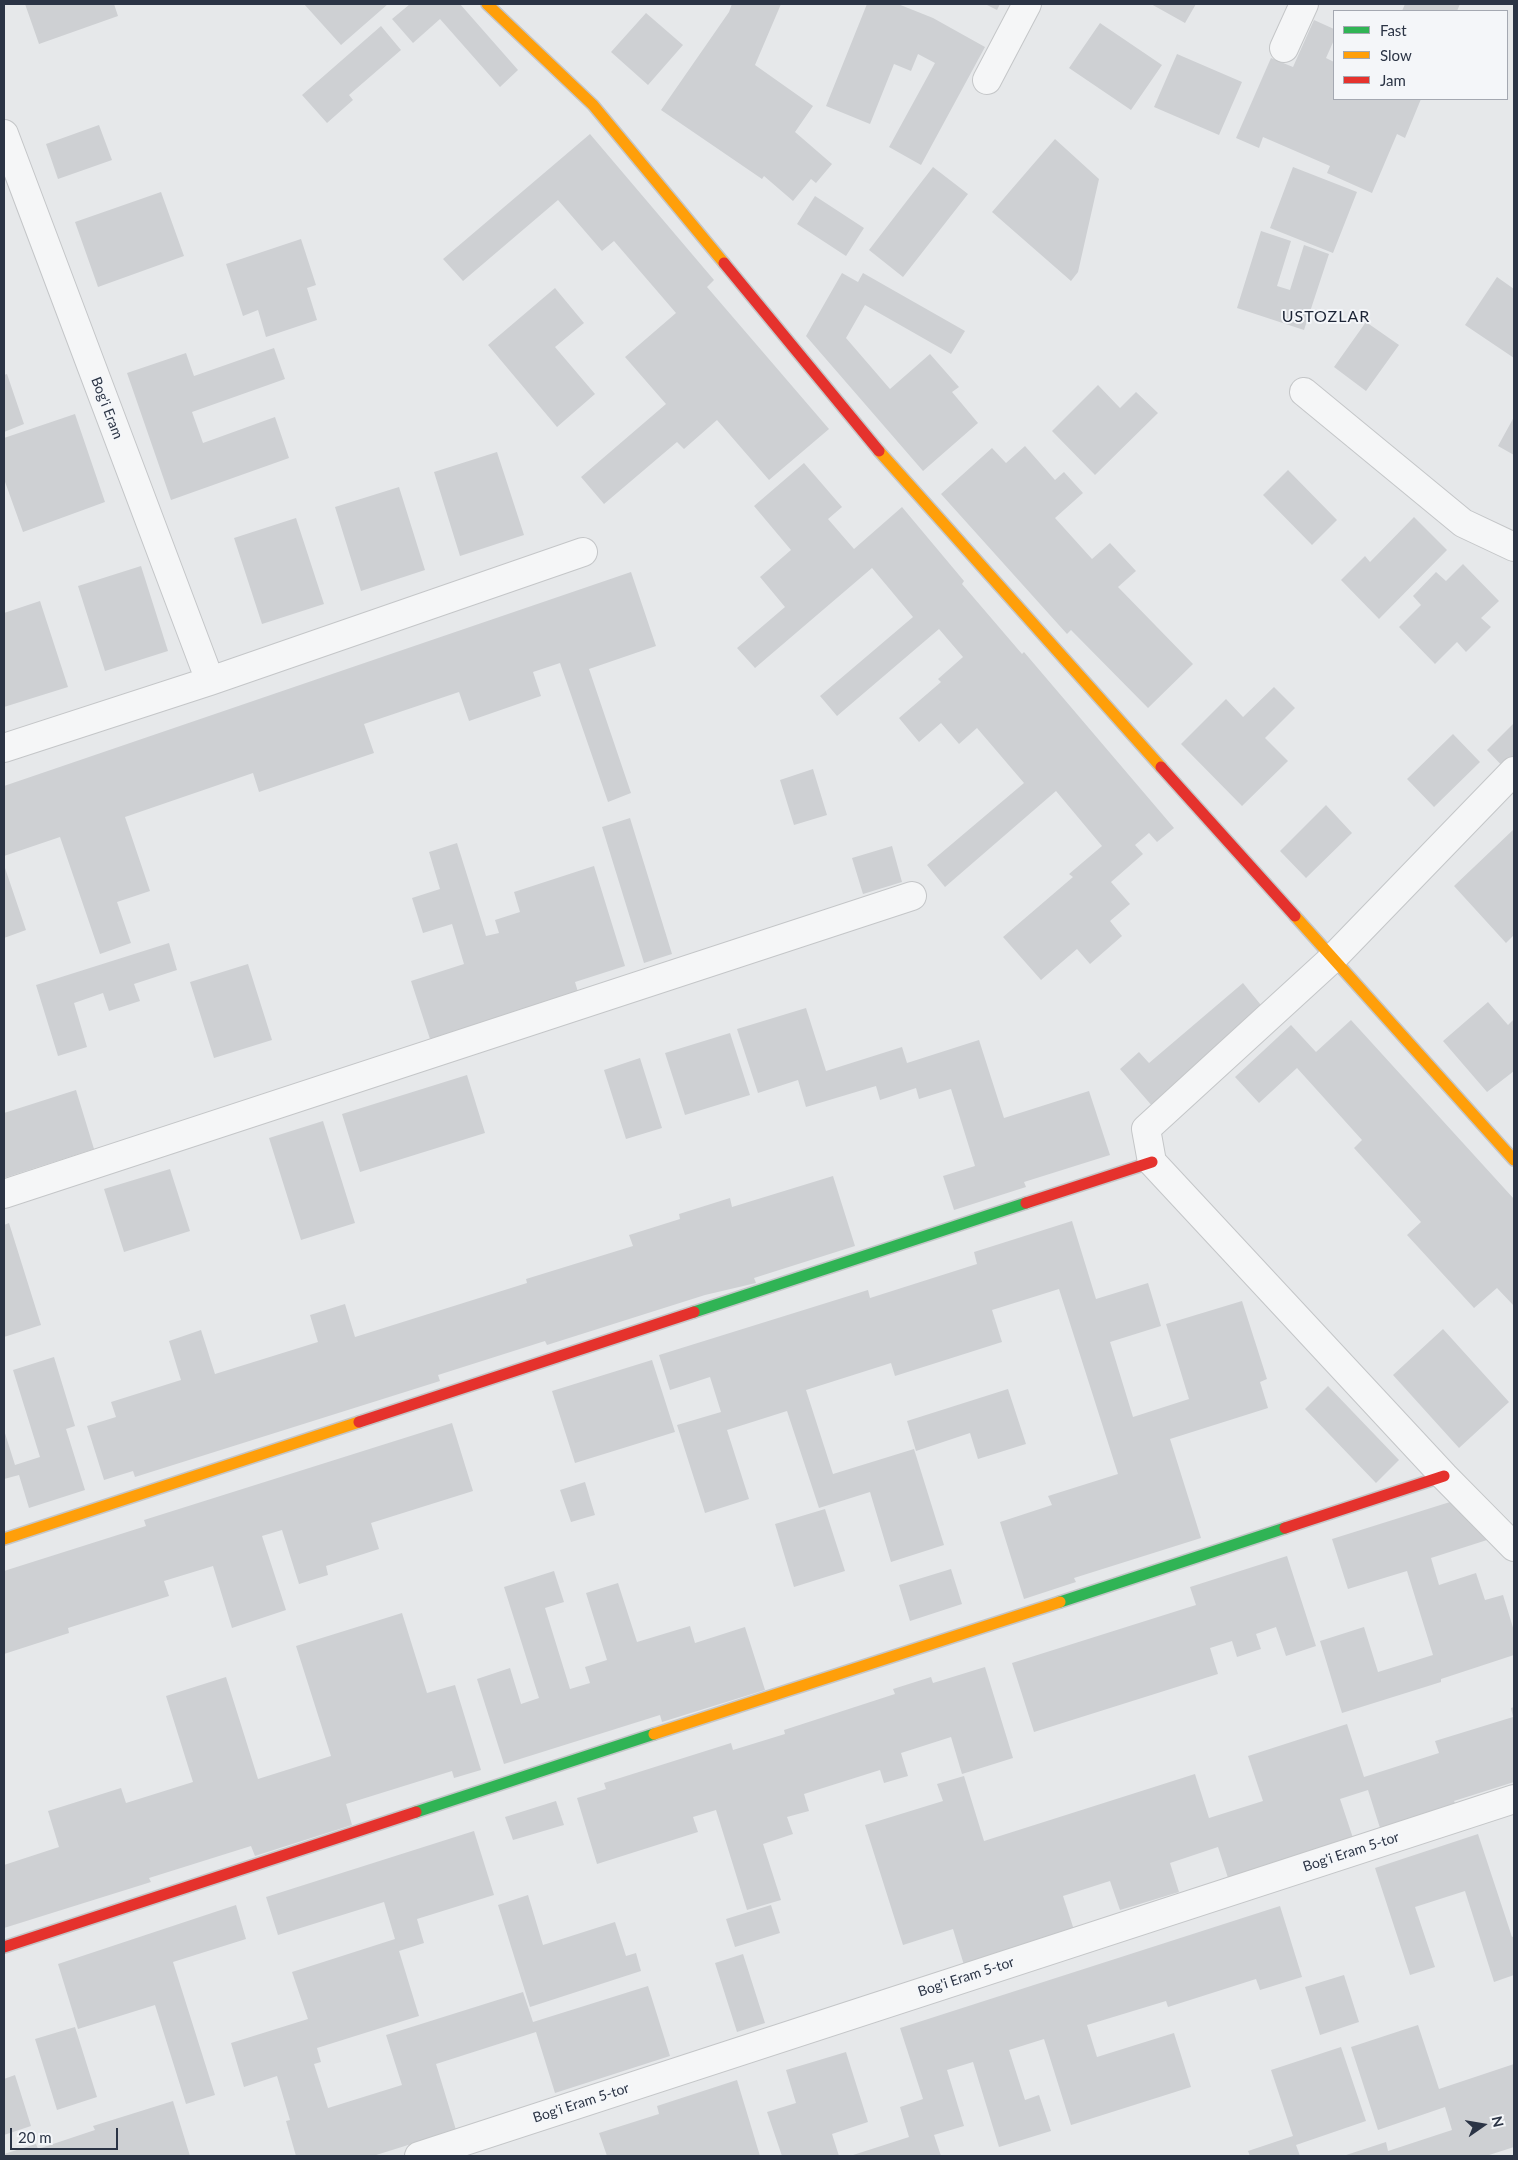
<!DOCTYPE html>
<style>
body{margin:0}
#map{position:relative;width:1518px;height:2160px;overflow:hidden;background:#e6e8ea;font-family:Lato,sans-serif}
canvas{display:block}
.frame{position:absolute;inset:0;border:5px solid #2b3445;pointer-events:none}
.legend{position:absolute;left:1333px;top:10px;width:175px;height:90px;box-sizing:border-box;background:#f4f6f9;border:1px solid #a4a8b1;margin:0;padding:6px 9px;list-style:none;font-size:15px;color:#2b3445}
.legend li{display:flex;align-items:center;gap:10px;height:25px}
.legend b{width:25px;border:1px solid #a4a8b1}
.north{position:absolute;left:1458px;top:2100px;width:50px;height:50px;-webkit-text-stroke:4px #f4f6f9;paint-order:stroke;rotate:77deg;font-size:14px;font-weight:700;line-height:20px;text-align:center;color:#2b3445}
.north::after{content:'';display:block;margin:auto;width:18px;height:22px;background:#2b3445;clip-path:polygon(50% 0,100% 100%,50% 72%,0 100%)}
.scale{position:absolute;left:10px;top:2128px;width:108px;height:22px;box-sizing:border-box;border:2px solid #2b3445;border-top:0;padding-left:6px;font-size:15px;line-height:18px;white-space:nowrap;color:#2b3445;-webkit-text-stroke:4px #f4f6f9;paint-order:stroke}
</style>
<div id="map">
<canvas width="1518" height="2160"></canvas>
<div class="frame"></div>
<ul class="legend">
<li><b style="height:6px;background:#30b455"></b>Fast</li>
<li><b style="height:6px;background:#ff9f0a"></b>Slow</li>
<li><b style="height:6px;background:#e5322d"></b>Jam</li>
</ul>
<div class="north">N</div>
<div class="scale">20 m</div>
</div>
<script>
const g = document.querySelector('canvas').getContext('2d');
g.lineJoin = 'round';
function fill(path, color) { g.fillStyle = color; g.fill(path, 'evenodd'); }
const toPath = rows => new Path2D(rows.map(r => 'M' + r).join(''));
function strokePath(path, color, width, dash) { g.strokeStyle = color; g.lineWidth = width; g.lineCap = dash ? 'butt' : 'round'; g.setLineDash(dash || []); g.stroke(path); }
function label(font, color, halo, rows, align = 'center') {
  g.font = font + ' Lato,sans-serif'; g.lineWidth = 4; g.setLineDash([]); g.textBaseline = 'middle'; g.strokeStyle = halo; g.fillStyle = color; for (const [text, x, y, turn = 0] of rows) {
    g.save(); g.translate(x, y); g.rotate((+turn || 0) * Math.PI / 180); g.textAlign = isNaN(turn) ? turn : align; if (halo) g.strokeText(text, 0, 0); g.fillText(text, 0, 0); g.restore();
  }
}
const building = toPath([
 [25,4,114,4,118,16,39,44],
 [304,4,388,4,341,45],
 [410,4,460,4,518,70,500,87,440,19,413,43,392,19],
 [732,4,781,4,755,65,813,106,795,132,832,164,816,183,811,179,793,201,764,176,762,179,661,110,729,12],
 [867,4,898,4,933,18,985,47,921,165,889,147,935,63,918,54,911,71,894,64,870,124,826,106],
 [985,4,1000,4,997,10],
 [1151,4,1196,4,1185,23],
 [1405,4,1460,4,1457,11,1402,11],
 [646,13,683,45,648,85,611,52],
 [1314,20,1334,29,1334,40,1326,58,1334,62,1334,99,1421,99,1405,138,1397,134,1372,193,1327,173,1330,166,1263,137,1259,148,1236,138,1271,58,1293,67],
 [1100,23,1162,65,1131,110,1069,68],
 [381,26,401,50,349,95,353,100,327,123,302,95],
 [1177,54,1242,82,1219,135,1154,107],
 [99,125,112,160,58,179,46,144],
 [590,134,714,280,707,287,829,429,769,480,717,420,684,449,677,442,604,504,581,477,666,404,625,357,676,313,614,241,602,251,558,200,463,281,443,259],
 [1055,139,1099,179,1078,272,1071,281,992,212],
 [933,167,968,194,903,277,869,250],
 [1293,167,1357,192,1333,253,1270,228],
 [161,192,184,256,98,287,75,222],
 [815,196,864,228,846,256,797,224],
 [1261,231,1291,241,1277,286,1290,290,1304,245,1329,254,1304,330,1237,308],
 [301,239,316,285,307,288,317,320,266,337,258,310,243,316,226,264],
 [842,273,858,282,863,273,965,331,951,354,865,305,846,338,890,389,930,354,959,387,952,392,978,423,923,471,806,336],
 [1497,277,1514,289,1514,358,1465,325],
 [555,288,584,323,555,347,595,394,557,427,488,345],
 [1366,322,1399,345,1366,391,1334,367],
 [274,348,285,379,192,412,203,443,275,417,289,458,171,500,127,373,186,353,194,376],
 [7,374,24,424,4,432,4,375],
 [1098,385,1120,408,1136,392,1158,413,1095,475,1052,431],
 [75,414,105,502,23,532,4,479,4,438],
 [1514,417,1514,455,1498,446],
 [1025,446,1055,480,1064,472,1083,493,1055,518,1092,559,1110,543,1136,571,1118,587,1193,664,1148,708,1071,630,1067,634,941,494,992,448,1006,463],
 [497,452,524,535,460,556,434,472],
 [804,463,842,507,828,519,854,549,902,507,964,581,962,584,1022,654,1024,652,1174,828,1157,842,1149,833,1135,845,1143,854,1111,882,1130,904,1110,921,1122,936,1090,964,1077,949,1041,980,1003,937,1073,877,1069,874,1102,846,1056,791,945,887,927,865,1024,783,977,728,959,744,941,723,919,742,899,718,941,682,938,679,963,657,939,629,837,716,820,696,913,617,872,568,755,668,737,648,785,607,760,577,791,550,754,506],
 [1288,470,1337,520,1312,545,1263,495],
 [399,487,425,570,361,591,335,507],
 [1414,517,1447,550,1379,619,1341,580,1365,556,1370,562],
 [296,518,324,604,262,624,234,538],
 [1463,564,1499,601,1481,618,1491,627,1466,652,1457,642,1435,664,1399,627,1421,605,1413,596,1436,572,1446,581],
 [141,566,168,651,105,671,78,586],
 [631,572,656,646,589,669,631,793,608,802,560,663,533,672,541,696,469,721,459,692,364,724,374,753,259,792,253,773,125,817,150,891,117,902,131,943,100,954,60,837,4,856,4,786],
 [40,601,68,687,4,707,4,613],
 [1274,687,1295,708,1265,738,1288,761,1242,806,1181,744,1226,699,1243,717],
 [1514,723,1514,766,1508,772,1487,750],
 [1453,734,1480,762,1434,807,1407,779],
 [813,769,827,815,794,825,780,780],
 [1326,805,1352,833,1306,878,1280,851],
 [630,818,672,954,644,963,602,827],
 [1514,829,1514,935,1506,943,1454,886],
 [457,843,486,936,499,933,495,920,520,912,514,892,594,866,625,966,575,982,578,992,430,1039,411,981,464,964,452,924,423,933,412,898,440,889,429,852],
 [892,846,902,882,863,894,852,858],
 [4,865,26,930,4,938],
 [169,943,177,970,134,984,140,1001,109,1011,103,993,74,1003,87,1047,58,1056,36,985],
 [248,964,272,1040,214,1058,190,982],
 [1243,983,1265,1010,1153,1107,1120,1069,1139,1052,1149,1063],
 [1488,1002,1508,1025,1514,1019,1514,1071,1487,1092,1443,1041],
 [806,1008,826,1071,902,1047,907,1063,979,1040,1004,1118,1089,1091,1110,1155,1024,1182,1026,1187,954,1210,943,1176,975,1166,951,1089,919,1099,916,1088,880,1100,876,1086,806,1107,798,1080,758,1093,737,1029],
 [1351,1020,1514,1199,1514,1306,1497,1288,1474,1308,1407,1235,1421,1222,1354,1148,1362,1140,1297,1068,1259,1103,1235,1077,1291,1025,1316,1052],
 [730,1033,750,1095,685,1115,665,1053],
 [640,1058,662,1128,626,1139,604,1070],
 [467,1075,485,1133,360,1172,342,1114],
 [76,1090,94,1149,4,1178,4,1113],
 [323,1121,355,1223,301,1240,269,1138],
 [170,1169,190,1231,124,1252,104,1189],
 [833,1176,855,1246,754,1278,756,1283,705,1295,547,1345,545,1341,438,1375,440,1381,135,1477,133,1471,104,1480,87,1426,116,1417,111,1402,181,1380,169,1341,201,1330,215,1374,318,1342,310,1315,345,1304,355,1337,527,1283,526,1279,633,1246,629,1235,680,1219,679,1214,730,1198,732,1207],
 [1072,1221,1096,1299,1148,1283,1161,1326,1110,1342,1133,1417,1189,1399,1166,1324,1242,1301,1267,1379,1260,1382,1268,1408,1170,1439,1201,1538,1074,1578,1076,1582,1024,1599,1000,1522,1052,1505,1048,1496,1118,1474,1059,1289,992,1310,1002,1342,895,1376,891,1363,806,1390,833,1474,914,1449,944,1545,891,1562,870,1492,819,1508,787,1411,727,1430,749,1499,705,1513,677,1425,721,1412,710,1377,670,1390,659,1355,868,1290,870,1298,977,1264,974,1252],
 [9,1223,41,1325,4,1337,4,1225],
 [1443,1329,1509,1402,1459,1448,1393,1375],
 [54,1357,75,1426,66,1429,85,1490,29,1508,19,1475,4,1479,4,1430,15,1465,40,1457,13,1370],
 [652,1360,675,1432,575,1463,552,1391],
 [1328,1386,1399,1460,1376,1483,1305,1409],
 [1008,1389,1026,1444,978,1459,970,1433,916,1451,907,1421],
 [452,1423,473,1491,371,1523,379,1549,326,1566,328,1575,299,1584,282,1530,262,1536,286,1610,232,1628,213,1566,164,1581,169,1596,68,1628,69,1633,4,1654,4,1571,146,1526,144,1520],
 [585,1482,595,1515,571,1522,560,1490],
 [1450,1502,1487,1540,1431,1558,1439,1585,1476,1573,1485,1600,1503,1595,1514,1631,1514,1655,1441,1679,1441,1682,1342,1713,1320,1641,1364,1627,1378,1672,1433,1655,1407,1571,1348,1589,1332,1539],
 [825,1509,845,1571,794,1587,775,1524],
 [1287,1556,1316,1646,1286,1656,1276,1627,1256,1634,1261,1649,1237,1657,1232,1641,1210,1648,1218,1674,1034,1732,1012,1663,1196,1605,1190,1587],
 [951,1569,962,1604,910,1621,899,1585],
 [554,1571,564,1602,545,1608,570,1689,590,1683,585,1667,607,1660,586,1593,618,1583,637,1642,690,1626,695,1643,745,1627,765,1690,662,1722,660,1715,504,1764,477,1679,510,1668,521,1704,539,1698,504,1587],
 [402,1613,427,1693,455,1685,481,1770,454,1778,452,1771,346,1804,352,1825,255,1856,251,1846,149,1878,151,1882,4,1928,4,1865,59,1847,48,1811,121,1788,126,1803,193,1782,166,1696,226,1677,258,1779,331,1756,296,1646],
 [985,1667,1013,1758,962,1774,951,1737,901,1753,908,1776,884,1783,880,1770,804,1794,809,1811,787,1817,793,1834,763,1844,781,1900,747,1910,716,1810,693,1817,698,1832,597,1864,577,1798,606,1789,604,1783,731,1743,733,1750,785,1734,784,1730,895,1694,893,1689,931,1677,933,1683],
 [1514,1707,1514,1782,1454,1801,1456,1805,1380,1828,1368,1790,1340,1799,1353,1838,1230,1884,1218,1847,1170,1863,1179,1892,1120,1910,1110,1881,1063,1896,1074,1930,964,1965,953,1929,903,1945,865,1825,943,1801,937,1784,964,1776,984,1841,1195,1774,1209,1818,1263,1801,1248,1756,1347,1724,1364,1777,1439,1753,1435,1741,1513,1717,1511,1708],
 [556,1801,564,1825,513,1840,505,1817],
 [474,1831,494,1895,417,1919,424,1943,399,1951,419,2016,317,2048,321,2062,314,2064,328,2108,402,2085,386,2035,523,1992,533,2022,648,1986,670,2056,555,2093,536,2032,436,2064,456,2130,373,2156,296,2156,286,2121,290,2120,277,2076,244,2087,231,2043,308,2019,292,1972,395,1939,384,1902,278,1935,266,1897],
 [1478,1834,1512,1937,1514,1936,1514,1975,1494,1982,1465,1891,1415,1907,1435,1967,1410,1975,1375,1868],
 [528,1895,543,1945,615,1922,626,1956,636,1953,641,1971,530,2007,498,1905],
 [236,1905,246,1939,173,1962,215,2095,186,2104,155,2005,78,2029,58,1964],
 [771,1905,780,1933,735,1947,726,1919],
 [1280,1906,1302,1977,1260,1990,1256,1979,1168,2007,1166,2001,1087,2025,1097,2057,1174,2033,1191,2087,1071,2125,1044,2039,1009,2050,1025,2100,1039,2095,1051,2131,999,2147,973,2062,947,2070,964,2126,934,2135,941,2156,850,2156,909,2137,900,2107,923,2099,900,2028],
 [743,1954,765,2023,737,2032,715,1963],
 [1344,1975,1359,2022,1320,2035,1305,1987],
 [1418,2025,1439,2089,1514,2064,1514,2147,1486,2156,1343,2156,1386,2142,1388,2151,1452,2130,1445,2107,1378,2130,1351,2047],
 [75,2027,97,2097,57,2110,35,2039],
 [1341,2047,1366,2121,1296,2145,1300,2156,1250,2156,1248,2151,1293,2136,1271,2070],
 [846,2052,868,2122,832,2134,839,2156,782,2156,767,2112,796,2103,786,2070],
 [15,2075,31,2126,4,2135,4,2079],
 [737,2080,760,2156,607,2156,599,2133,659,2114,657,2106],
 [173,2101,190,2156,4,2156,4,2154,36,2144,38,2149,95,2130,93,2126]
]);
const street = toPath([
 [1284,48,1304,4],
 [987,80,1027,4],
 [4,134,210,681],
 [1304,392,1463,523,1514,547],
 [4,748,210,681,583,552],
 [1514,771,1333,958,1146,1129,1152,1162,1444,1476,1514,1547],
 [4,1194,912,896],
 [419,2156,1514,1799]
]);
const fast = toPath([
 [694,1312,1026,1203],
 [1060,1602,1285,1528],
 [416,1812,654,1734]
]);
const slow = toPath([
 [487,4,593,105,724,263],
 [879,451,1161,767],
 [1295,916,1514,1160],
 [4,1539,359,1422],
 [654,1734,1060,1602]
]);
const jam = toPath([
 [724,263,879,451],
 [1161,767,1295,916],
 [1026,1203,1152,1162],
 [359,1422,694,1312],
 [1285,1528,1444,1476],
 [4,1947,416,1812]
]);
const streetNames = [
 ["Bog'i Eram",107,408,69],
 ["Bog'i Eram 5-tor",1351,1852,-18],
 ["Bog'i Eram 5-tor",966,1977,-18],
 ["Bog'i Eram 5-tor",581,2103,-18]
];
const quarterNames = [
 ["USTOZLAR",1326,317]
];
fill(building, '#ced0d3');
strokePath(street, '#c4c6c8', 30);
strokePath(fast, '#c4c6c8', 14);
strokePath(slow, '#c4c6c8', 14);
strokePath(jam, '#c4c6c8', 14);
strokePath(street, '#f5f6f7', 28);
strokePath(fast, '#30b455', 11);
strokePath(slow, '#ff9f0a', 11);
strokePath(jam, '#e5322d', 11);
label('14px', '#2b3445', '#f4f6f9', streetNames);
g.letterSpacing = '1px';
label('16px', '#1d2536', '#f4f6f9', quarterNames);
g.letterSpacing = '0px';
</script>
